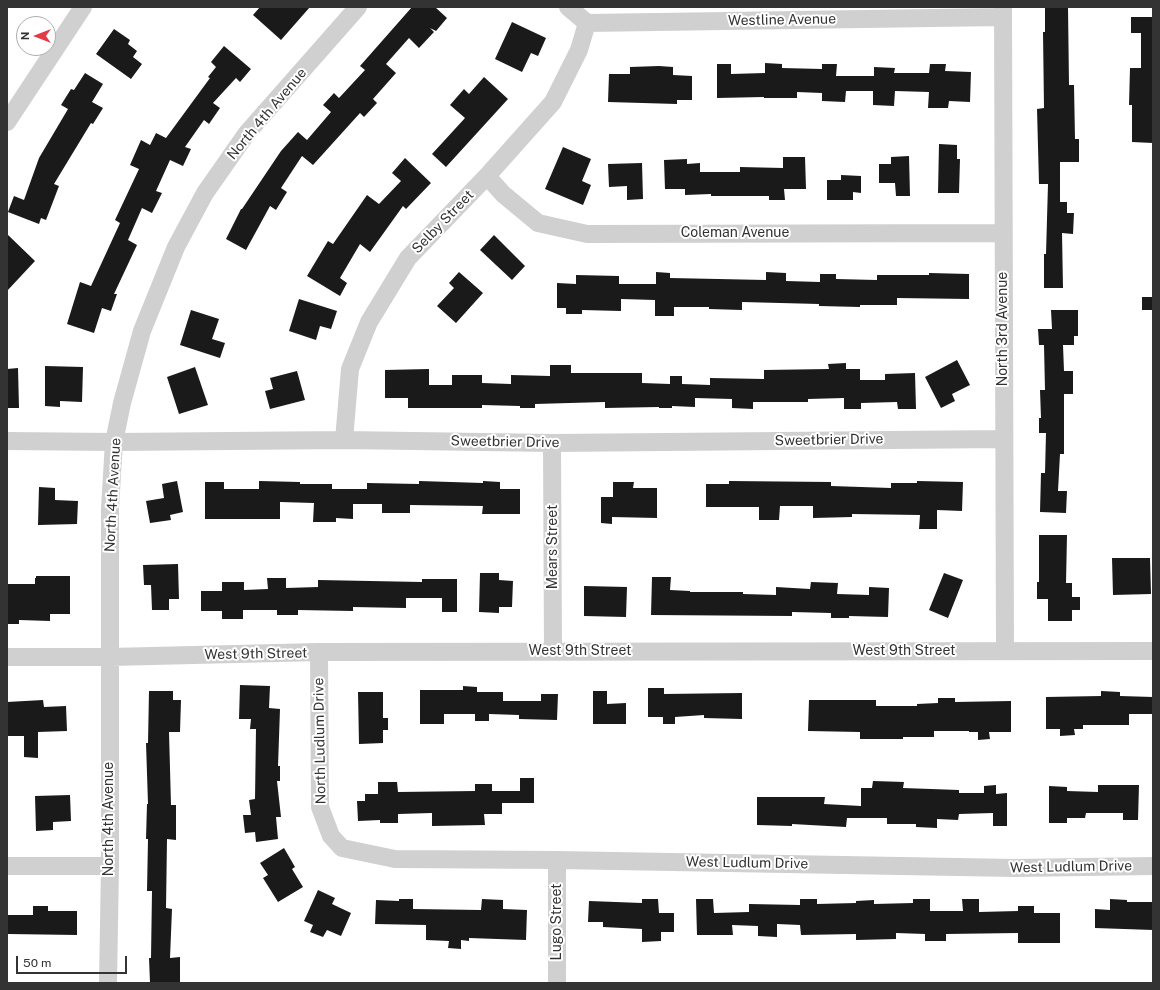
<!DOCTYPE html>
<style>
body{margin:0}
#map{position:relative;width:1160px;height:990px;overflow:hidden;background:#fff;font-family:"Public Sans",sans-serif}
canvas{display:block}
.frame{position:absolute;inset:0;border:8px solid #333;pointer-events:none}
.north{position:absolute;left:16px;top:16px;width:40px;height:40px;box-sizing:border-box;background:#fff;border:1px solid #adadad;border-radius:50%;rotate:270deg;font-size:11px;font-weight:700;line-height:16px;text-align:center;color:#333}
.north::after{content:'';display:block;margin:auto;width:14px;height:18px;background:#e63946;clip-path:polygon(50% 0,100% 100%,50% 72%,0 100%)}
.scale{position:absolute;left:16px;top:956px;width:111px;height:18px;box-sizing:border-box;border:2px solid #333;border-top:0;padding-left:5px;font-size:12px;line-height:14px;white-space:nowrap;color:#333;-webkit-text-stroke:3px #fff;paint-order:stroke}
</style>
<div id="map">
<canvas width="1160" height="990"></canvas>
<div class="frame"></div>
<div class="north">N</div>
<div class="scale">50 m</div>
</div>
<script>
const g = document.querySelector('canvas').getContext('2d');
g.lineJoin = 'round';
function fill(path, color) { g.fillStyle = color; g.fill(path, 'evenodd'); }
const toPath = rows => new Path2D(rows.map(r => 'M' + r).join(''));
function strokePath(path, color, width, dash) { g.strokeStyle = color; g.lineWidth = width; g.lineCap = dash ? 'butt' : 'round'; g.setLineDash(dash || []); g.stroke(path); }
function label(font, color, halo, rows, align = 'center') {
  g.font = font + ' "Public Sans",sans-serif'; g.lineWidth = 4; g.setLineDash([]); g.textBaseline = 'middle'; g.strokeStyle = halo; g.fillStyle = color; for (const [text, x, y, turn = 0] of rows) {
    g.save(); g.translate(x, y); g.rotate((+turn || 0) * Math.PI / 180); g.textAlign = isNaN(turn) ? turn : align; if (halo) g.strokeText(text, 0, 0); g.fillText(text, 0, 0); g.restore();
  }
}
const building = toPath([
 [260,7,310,7,281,40,253,15],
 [412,7,435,7,447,18,436,31,430,28,434,32,419,48,409,38,386,64,396,73,373,99,377,103,364,117,360,113,313,165,302,156,281,188,287,192,276,210,270,206,246,250,226,239,241,209,242,209,281,151,298,132,307,140,331,112,323,105,334,93,339,98,365,70,360,66],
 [1045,7,1068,7,1069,85,1074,85,1075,139,1079,139,1079,162,1060,162,1060,202,1067,202,1067,213,1074,213,1073,234,1062,233,1063,288,1044,288,1044,254,1046,254,1048,184,1039,184,1037,109,1044,108,1043,32,1045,32],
 [1131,17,1153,17,1153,143,1132,142,1132,105,1129,105,1130,68,1141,68,1141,33,1131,33],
 [512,22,546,38,538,56,531,53,522,72,495,59],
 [114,29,130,40,128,44,137,51,133,57,142,64,131,79,96,54],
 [224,46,251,69,240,82,236,78,213,103,220,108,209,124,204,120,185,147,191,149,183,166,170,160,156,191,162,193,152,213,142,208,128,240,137,245,114,294,117,294,111,311,102,308,94,333,67,324,80,282,91,286,120,223,115,220,139,169,130,165,141,140,150,145,156,133,166,138,210,78,208,77,216,67,211,62],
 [765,63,782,64,782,68,822,69,822,64,837,64,836,76,874,76,874,67,895,68,894,73,929,73,930,64,946,64,945,71,971,72,970,102,949,101,948,108,928,108,929,92,895,91,894,106,873,105,873,91,846,91,845,102,822,101,822,93,797,92,797,98,764,98,764,97,717,98,717,64,731,64,731,74,765,73],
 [659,66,673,67,673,75,692,76,692,100,677,100,677,104,608,102,609,74,630,74,630,67],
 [85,73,103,84,92,102,103,108,93,124,91,123,54,184,59,186,46,220,41,218,39,224,8,212,14,196,24,200,39,158,68,109,61,105,71,89,74,90],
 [484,77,508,99,446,167,432,154,465,118,450,105,464,89,469,94],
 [939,144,957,145,957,159,960,159,959,193,938,193],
 [563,147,591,159,582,181,591,185,583,205,545,189],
 [909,156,910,196,896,196,895,183,879,183,879,164,891,164,891,157],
 [783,157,805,157,806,189,784,189,785,200,769,200,769,196,711,196,711,194,685,195,685,189,665,189,664,160,687,159,687,164,700,163,700,172,740,172,740,167,783,168],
 [405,158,431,183,406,209,403,206,370,252,360,244,340,278,347,283,340,296,307,276,328,241,333,244,367,195,379,204,401,181,392,173],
 [642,163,643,199,627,200,627,186,609,187,608,164],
 [841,175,861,176,861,193,853,192,853,200,827,200,827,180,841,180],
 [7,234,35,261,7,291],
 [494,235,525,266,512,280,480,250],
 [459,272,483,293,456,323,437,306,454,288,449,283],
 [656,272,670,273,670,278,766,280,766,272,786,273,786,281,820,282,820,274,836,274,836,279,877,280,877,275,929,275,929,273,969,274,969,299,897,298,897,305,860,305,860,307,819,306,819,304,742,302,742,310,709,309,709,307,674,307,674,316,655,316,655,300,621,299,621,311,582,310,582,314,566,314,566,308,557,308,557,283,576,284,576,275,619,276,619,284,656,284],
 [1142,297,1153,297,1153,310,1142,310],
 [299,299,337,311,331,329,320,326,316,340,289,331],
 [191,310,219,319,212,339,225,343,220,358,180,345],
 [1051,310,1078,310,1078,336,1074,336,1074,345,1063,345,1064,371,1073,371,1073,394,1064,394,1064,454,1060,454,1058,491,1067,491,1066,513,1040,512,1041,473,1045,473,1046,433,1039,433,1039,418,1041,418,1040,390,1045,390,1044,345,1039,345,1038,329,1052,329],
 [957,360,970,385,952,394,955,401,941,408,925,377],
 [846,363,846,369,860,369,860,380,885,380,885,374,915,373,916,409,898,409,897,402,861,403,861,409,844,409,844,398,808,399,808,402,753,402,753,409,732,408,732,399,695,398,695,407,672,406,672,408,659,408,659,407,605,408,605,402,535,404,535,408,520,408,520,406,482,405,482,408,408,408,408,398,385,398,385,370,429,369,429,385,452,385,452,375,482,375,482,383,511,384,511,375,550,376,550,365,571,365,571,373,642,373,642,383,670,384,670,376,682,376,682,384,710,385,710,378,764,379,764,370,829,369,828,364],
 [45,366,83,367,82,402,60,401,60,407,45,406],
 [195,367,208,405,179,414,167,377],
 [18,368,19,408,7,408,7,369],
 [297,371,305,400,270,409,265,391,273,389,270,378],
 [177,481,183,512,170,515,171,520,150,523,146,501,164,498,162,484],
 [259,481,300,482,300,484,332,484,332,489,367,489,367,483,419,484,419,481,483,483,483,481,500,482,500,489,520,489,520,514,482,514,483,506,410,505,410,513,382,513,382,504,353,504,353,519,336,518,336,522,313,522,314,503,280,502,280,519,205,519,205,482,224,482,224,489,259,489],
 [729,481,831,482,831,486,891,488,891,483,917,483,917,481,963,482,962,511,937,510,937,529,919,529,920,515,852,514,852,517,813,518,813,506,780,506,779,520,759,520,759,507,706,507,706,484,729,484],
 [613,482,634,482,633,488,657,488,657,518,612,517,612,524,601,523,601,497,613,497],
 [39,487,55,488,55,500,78,501,77,524,38,525],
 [1039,535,1067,535,1066,583,1072,583,1072,597,1080,597,1080,610,1072,610,1072,621,1048,621,1048,599,1037,599,1037,582,1039,582],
 [1112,558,1150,558,1151,594,1113,595],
 [178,564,179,599,169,599,169,610,152,610,151,585,144,585,143,565],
 [480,573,499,573,499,580,513,581,512,607,499,607,499,613,479,612],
 [944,573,963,580,948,618,929,610],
 [36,576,70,576,70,614,50,614,50,621,19,620,19,624,7,624,7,584,35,584,35,578,36,578],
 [652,577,671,577,670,590,690,591,690,592,743,592,743,594,776,595,776,587,810,589,811,582,838,583,837,594,869,595,869,587,889,588,888,617,849,616,849,618,831,618,831,613,792,612,792,616,651,615],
 [267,578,286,578,286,588,318,587,318,580,422,582,422,579,457,579,457,612,442,612,442,598,406,598,406,608,353,607,353,611,298,610,298,615,277,615,277,610,243,610,243,619,222,619,222,611,201,611,201,591,222,591,222,582,244,582,244,590,268,589],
 [584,586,627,587,626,617,584,616],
 [240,685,270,686,269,708,280,709,278,766,280,766,280,781,277,781,281,817,276,817,278,839,256,842,255,832,245,833,243,815,251,815,249,800,255,799,256,729,250,729,251,719,239,719],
 [463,686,477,687,477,692,503,692,503,701,541,701,541,694,558,694,557,720,519,719,519,715,489,714,489,721,475,721,475,714,444,714,444,724,420,724,420,690,463,690],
 [648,688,664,688,664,694,742,693,742,719,704,718,704,715,675,717,675,724,663,724,663,717,648,717],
 [149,691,173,691,173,700,181,700,180,732,169,732,171,805,176,805,176,840,167,839,166,908,172,909,170,958,180,957,180,983,150,983,149,958,151,958,152,891,147,891,148,839,146,839,147,804,148,804,146,743,148,743],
 [593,691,607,691,607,704,626,703,626,724,593,724],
 [1101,691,1120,692,1120,696,1153,697,1153,714,1129,714,1129,725,1083,725,1083,729,1074,729,1075,735,1060,736,1060,729,1046,729,1046,697,1101,696],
 [358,692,383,692,383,718,388,718,388,730,383,730,383,743,359,744],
 [938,698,955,698,955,702,1011,701,1011,732,989,732,990,739,978,740,978,732,969,732,969,731,934,731,934,737,903,737,903,739,860,739,860,732,808,731,809,700,876,700,876,706,917,706,917,704,938,703],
 [43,700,44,707,66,706,67,731,38,732,38,758,24,757,24,736,7,736,7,702],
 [520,778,534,778,534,803,502,803,502,814,484,814,485,825,432,826,432,813,398,814,398,823,380,823,380,820,358,821,357,801,365,801,365,794,378,794,378,782,397,782,398,792,475,791,475,784,492,784,492,791,520,791],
 [873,781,904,782,903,788,959,790,959,793,984,793,984,786,996,785,996,794,1007,793,1007,826,993,826,993,813,959,814,958,820,937,819,937,828,916,827,916,824,887,824,887,818,847,818,846,827,792,824,792,826,757,825,757,797,825,797,824,804,861,806,861,788,872,788],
 [1098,785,1139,785,1138,820,1123,820,1123,813,1086,813,1085,818,1067,818,1067,823,1049,823,1049,786,1067,787,1067,791,1098,792],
 [70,795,71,821,53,822,53,830,36,831,35,796],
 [284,848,295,867,292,869,303,887,278,902,263,878,268,875,260,863],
 [318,890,335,898,332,904,351,913,341,936,327,930,323,937,310,932,313,925,304,921],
 [399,899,413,899,413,909,481,910,482,899,503,900,503,909,527,910,526,940,469,938,469,941,461,940,461,949,448,948,449,941,426,940,426,925,375,924,376,900,399,901],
 [642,899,658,899,659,913,674,913,674,932,661,932,661,941,642,942,642,929,603,927,603,922,588,922,589,901,642,903],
 [696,899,713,899,714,913,749,912,749,904,800,905,800,899,817,899,817,904,856,903,856,901,874,900,874,904,913,903,913,899,930,899,930,911,963,911,962,899,979,899,979,912,1018,911,1018,906,1034,906,1034,913,1060,913,1060,943,1018,943,1018,933,946,934,946,941,925,941,925,934,896,933,896,939,856,940,856,934,801,935,800,925,777,924,777,937,758,936,758,926,732,925,733,935,697,935],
 [1110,899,1127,900,1127,902,1153,902,1153,930,1095,928,1095,909,1110,910],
 [33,906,48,906,48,911,77,911,77,935,8,934,8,915,33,915]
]);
const minor = toPath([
 [568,7,587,23,1003,17],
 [1003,7,1005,651],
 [7,122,83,7],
 [487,176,503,194,538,223,587,234,1003,233],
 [344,440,350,369,369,322,408,258,487,176,553,102,579,50,587,23],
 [7,441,114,442,344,440,552,443,1004,439],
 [552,443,553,651],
 [319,652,320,807,331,836,342,848,395,859,557,860,1015,868,1153,866],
 [7,657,110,657,319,652,1153,651],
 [557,860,557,983],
 [7,866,110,866],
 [108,983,110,866,110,508,114,442,122,403,142,331,176,247,205,193,247,133,358,7]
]);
const streetNames = [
 ["Westline Avenue",782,20,-1],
 ["North 4th Avenue",267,114,-50],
 ["Selby Street",443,222,-46],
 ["Coleman Avenue",735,233],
 ["North 3rd Avenue",1003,329,-90],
 ["Sweetbrier Drive",829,440,-1],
 ["Sweetbrier Drive",505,442,1],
 ["North 4th Avenue",113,495,-87],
 ["Mears Street",553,547,-90],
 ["West 9th Street",580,651],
 ["West 9th Street",904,651],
 ["West 9th Street",256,654,-1],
 ["North Ludlum Drive",320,741,-91],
 ["North 4th Avenue",109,819,-90],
 ["West Ludlum Drive",747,863,1],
 ["West Ludlum Drive",1071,867,-1],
 ["Lugo Street",557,922,-90]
];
fill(building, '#1a1a1a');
strokePath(minor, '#d0d0d0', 18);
label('14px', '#333', '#fff', streetNames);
</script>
